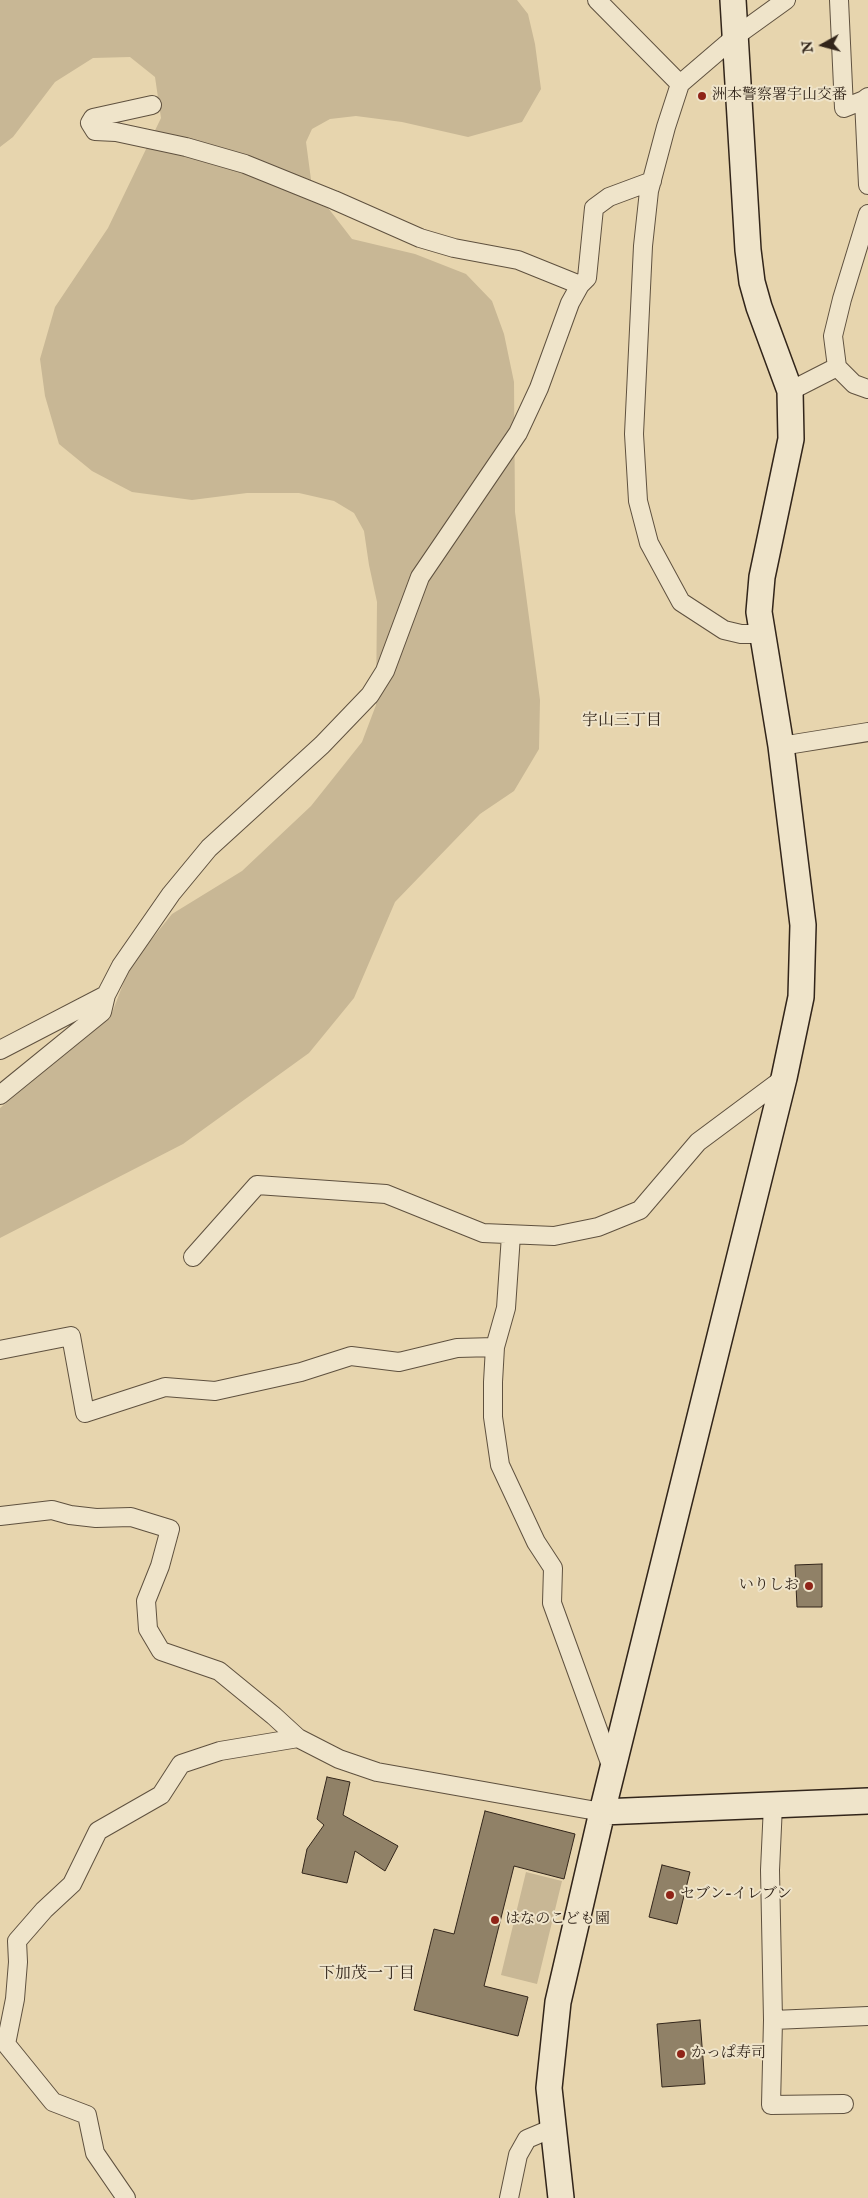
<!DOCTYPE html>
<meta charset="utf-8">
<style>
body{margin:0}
#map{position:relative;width:868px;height:2198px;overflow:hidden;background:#e7d5ae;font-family:"IM FELL English",serif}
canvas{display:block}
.north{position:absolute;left:798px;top:20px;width:50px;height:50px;-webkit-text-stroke:4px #efe4ca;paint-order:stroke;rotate:263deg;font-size:14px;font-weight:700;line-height:20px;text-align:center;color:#32251a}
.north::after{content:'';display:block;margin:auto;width:18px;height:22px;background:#32251a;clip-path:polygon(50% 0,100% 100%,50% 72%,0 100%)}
</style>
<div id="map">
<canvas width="868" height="2198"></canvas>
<div class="north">N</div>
</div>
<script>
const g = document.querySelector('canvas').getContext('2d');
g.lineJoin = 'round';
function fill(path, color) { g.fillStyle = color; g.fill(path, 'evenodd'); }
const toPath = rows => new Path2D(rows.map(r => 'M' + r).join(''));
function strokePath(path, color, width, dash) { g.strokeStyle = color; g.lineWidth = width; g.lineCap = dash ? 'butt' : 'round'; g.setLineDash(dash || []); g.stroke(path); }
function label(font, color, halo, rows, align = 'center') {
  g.font = font + ' "IM FELL English","Noto Serif JP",serif'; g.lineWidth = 4; g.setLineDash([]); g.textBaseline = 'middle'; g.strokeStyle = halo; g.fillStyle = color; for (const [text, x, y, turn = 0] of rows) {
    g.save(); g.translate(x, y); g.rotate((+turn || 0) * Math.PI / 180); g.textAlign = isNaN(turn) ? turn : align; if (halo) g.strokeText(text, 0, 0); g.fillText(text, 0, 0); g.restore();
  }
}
const green = toPath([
 [0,0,517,0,528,14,535,44,541,89,522,122,468,137,402,122,356,116,330,119,312,129,306,142,312,187,352,239,415,254,466,274,492,301,504,334,514,382,515,512,540,700,539,749,514,791,480,814,395,902,354,998,309,1053,183,1144,0,1238,0,1108,110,1018,130,966,172,914,242,871,311,806,362,742,376,705,377,602,369,565,364,531,354,513,334,501,299,493,247,493,192,500,132,492,92,471,59,444,45,396,40,359,55,307,108,228,161,118,155,77,130,57,93,58,55,82,13,137,0,147],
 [526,1872,562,1881,537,1984,501,1975]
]);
const building = toPath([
 [822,1564,822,1607,797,1607,795,1565,822,1564],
 [327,1777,350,1782,343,1815,398,1846,385,1871,355,1851,347,1883,302,1873,307,1849,324,1825,317,1819,327,1777],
 [485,1811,575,1834,564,1879,514,1866,484,1986,528,1997,518,2036,414,2010,434,1929,454,1934,485,1811],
 [662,1865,690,1872,677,1924,649,1917,662,1865],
 [700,2020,705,2084,662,2087,657,2024,700,2020]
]);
const street = toPath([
 [597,0,680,84],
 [839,0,844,108,864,100],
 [868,97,864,100,868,185],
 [152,105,93,118,90,123,95,131,116,132,186,147,245,164,334,200,420,238,454,248,518,260,580,285],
 [868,214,842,299,833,336,837,367,854,384,868,389],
 [790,391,837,367],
 [761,634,741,634,724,630,681,602,649,543,638,501,634,434,643,246,649,191,666,127,680,84,736,36,786,0],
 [781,746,868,732],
 [0,1050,106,995],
 [0,1095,102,1012,106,995,121,966,171,894,209,848,322,745,370,695,385,671,420,577,518,433,539,388,570,303,580,285,587,278,594,208,609,197,652,181],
 [511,1235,506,1308,495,1347,493,1382,493,1417,500,1465,536,1542,553,1568,552,1603,613,1771],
 [193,1257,257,1185,386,1194,483,1233,554,1236,598,1227,640,1210,698,1142,784,1078],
 [0,1350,71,1336,85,1413,165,1387,215,1391,301,1372,351,1356,399,1362,457,1348,495,1347],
 [0,1516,52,1510,70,1515,96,1518,131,1517,170,1529,160,1566,146,1601,148,1629,161,1651,219,1671,274,1716,298,1738,339,1759,377,1772,602,1812],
 [773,1805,770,1870,773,2020,771,2105,844,2104],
 [773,2020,868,2016],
 [126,2198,95,2153,87,2115,53,2102,6,2044,15,1999,18,1962,17,1941,44,1910,72,1884,98,1831,161,1795,181,1764,220,1751,298,1738],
 [509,2198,518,2155,527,2139,553,2128]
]);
const secondary = toPath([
 [602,1812,868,1801],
 [561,2198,549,2088,558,2002,602,1812,784,1078,801,997,803,925,781,746,759,612,762,577,791,439,790,391,759,307,752,282,748,250,733,0]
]);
const markers = [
 [702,96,5,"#8f2418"],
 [809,1586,5,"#8f2418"],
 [670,1895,5,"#8f2418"],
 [495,1920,5,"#8f2418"],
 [681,2054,5,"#8f2418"]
];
const poiNames = [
 ["洲本警察署宇山交番",712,96],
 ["いりしお",799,1586,"right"],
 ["セブン-イレブン",680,1895],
 ["はなのこども園",505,1920],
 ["かっぱ寿司",691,2054]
];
const neighbourhoodNames = [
 ["宇山三丁目",622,722],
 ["下加茂一丁目",367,1975]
];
fill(green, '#c8b795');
fill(building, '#908167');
strokePath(building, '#32251a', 1);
strokePath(street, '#5f513f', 20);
strokePath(secondary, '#32251a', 28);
strokePath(street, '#efe4ca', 18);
strokePath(secondary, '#efe4ca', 25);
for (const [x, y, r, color] of markers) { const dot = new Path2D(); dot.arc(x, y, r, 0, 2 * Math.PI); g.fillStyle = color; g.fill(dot); strokePath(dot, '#efe4ca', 2); }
label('15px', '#32251a', '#efe4ca', poiNames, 'left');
label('16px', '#32251a', '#efe4ca', neighbourhoodNames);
</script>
